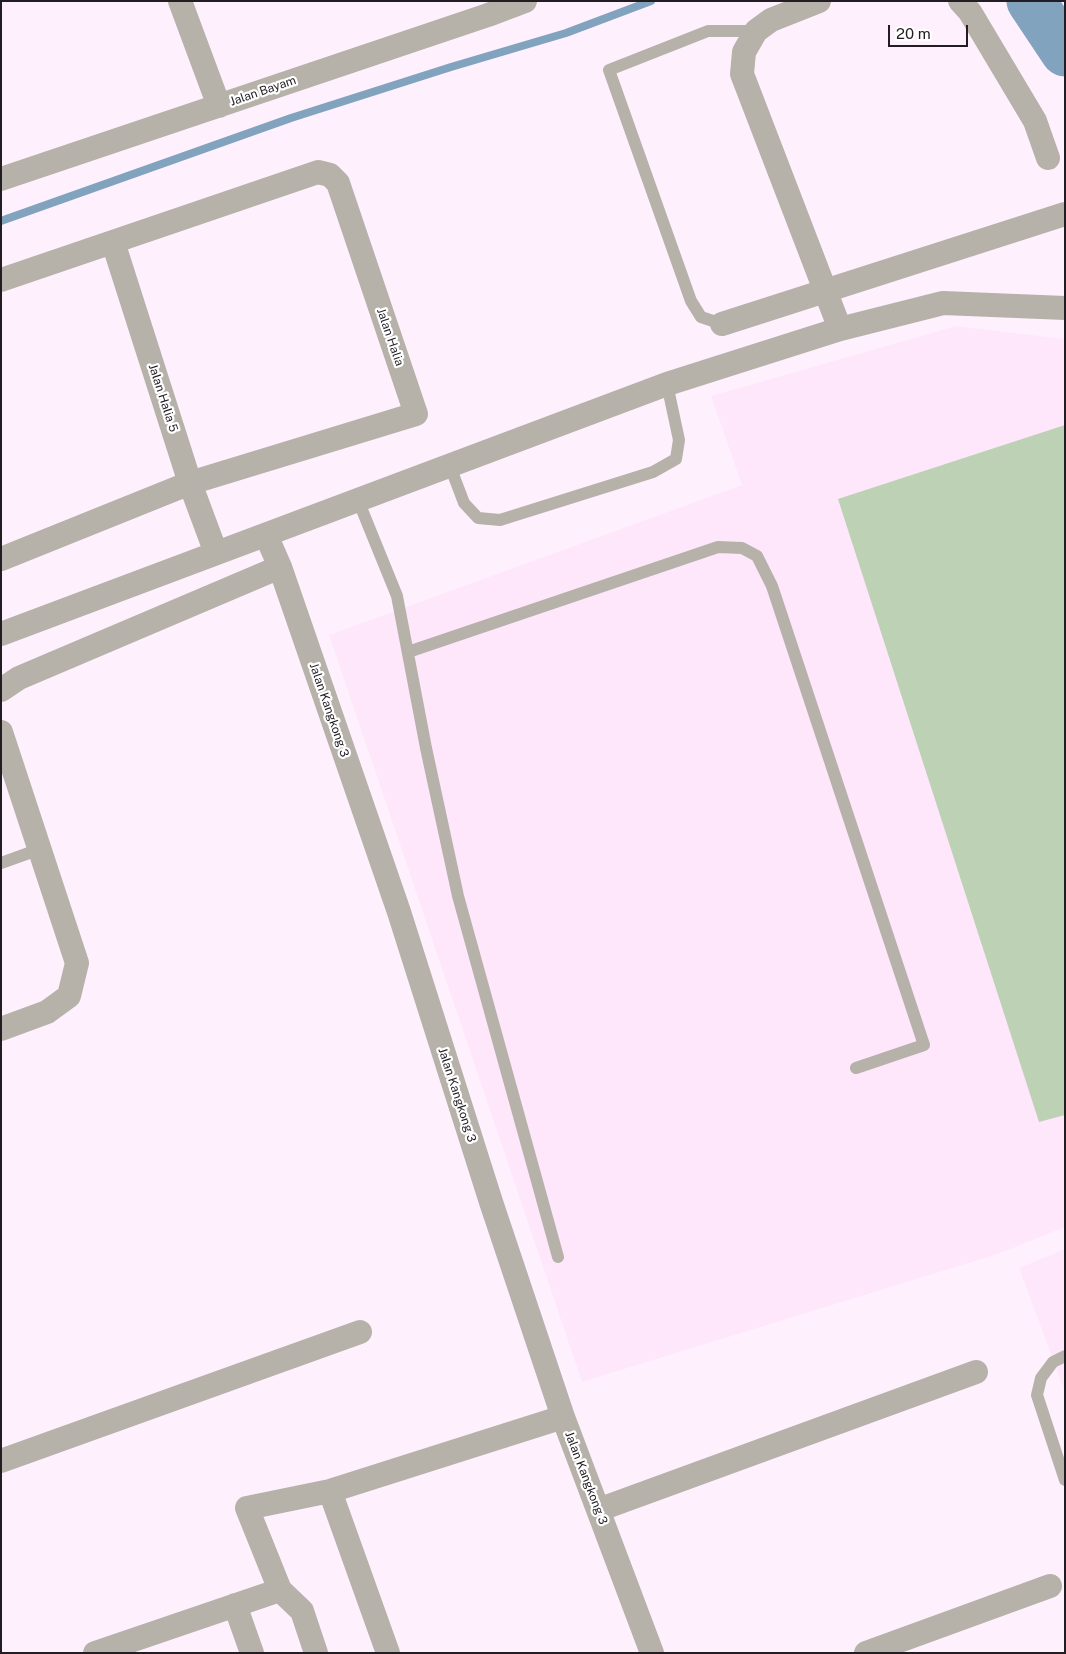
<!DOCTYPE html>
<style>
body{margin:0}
#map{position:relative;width:1066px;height:1654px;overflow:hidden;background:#fef1fd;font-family:"Public Sans",sans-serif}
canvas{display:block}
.frame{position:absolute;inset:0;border:2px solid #221d22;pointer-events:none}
.scale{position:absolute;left:888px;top:25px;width:80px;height:22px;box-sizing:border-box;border:2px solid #221d22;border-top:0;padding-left:6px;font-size:15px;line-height:18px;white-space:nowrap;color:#221d22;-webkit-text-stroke:4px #fff;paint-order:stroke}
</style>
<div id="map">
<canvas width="1066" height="1654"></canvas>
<div class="frame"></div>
<div class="scale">20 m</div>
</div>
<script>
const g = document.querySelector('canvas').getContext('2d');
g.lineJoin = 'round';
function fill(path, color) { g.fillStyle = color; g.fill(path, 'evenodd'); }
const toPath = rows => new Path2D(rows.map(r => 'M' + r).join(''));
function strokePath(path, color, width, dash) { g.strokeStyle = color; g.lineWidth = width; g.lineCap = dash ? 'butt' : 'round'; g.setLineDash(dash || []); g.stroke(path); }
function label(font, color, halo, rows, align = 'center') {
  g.font = font + ' "Public Sans",sans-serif'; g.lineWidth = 4.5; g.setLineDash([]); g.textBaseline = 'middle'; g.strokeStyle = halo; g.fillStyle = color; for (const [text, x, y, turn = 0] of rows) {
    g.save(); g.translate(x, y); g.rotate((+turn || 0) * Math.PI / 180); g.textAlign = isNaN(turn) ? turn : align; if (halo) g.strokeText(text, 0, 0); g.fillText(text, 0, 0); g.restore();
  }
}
const built = toPath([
 [956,326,1065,339,1065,1227,998,1254,582,1382,329,635,742,485,711,396],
 [1065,1249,1065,1392,1019,1268]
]);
const green = toPath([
 [1065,425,1065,1115,1039,1122,838,499]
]);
const stream = toPath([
 [1,221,291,118,451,67,566,33,651,1]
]);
const river = toPath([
 [1031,1,1065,52]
]);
const lane = toPath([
 [722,324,701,317,691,301,609,70,708,31,756,31],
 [450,466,464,503,478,518,500,520,653,472,676,459,679,440,667,384],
 [358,500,397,596,426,748,458,896,558,1257],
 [408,652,718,547,742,548,757,556,772,586,924,1045,856,1068],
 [1,863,40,849],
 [1065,1356,1053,1362,1041,1378,1037,1395,1065,1480]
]);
const street = toPath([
 [180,1,219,106],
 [819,1,771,20,756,31,744,52,742,74,840,329],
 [960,1,970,12,1035,121,1048,158],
 [1,179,488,15,525,1],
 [113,242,190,483,216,553],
 [1,280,318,172,330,175,338,183,416,414,190,483,1,559],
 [722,324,1065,214],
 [266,535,280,567,399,912,491,1202,563,1417,652,1653],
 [1,634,667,384,840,329,943,303,1065,308],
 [1,690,19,678,280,567],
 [1,732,77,963,69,996,47,1012,1,1029],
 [1,1461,360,1332],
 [330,1491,388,1653],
 [598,1510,976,1372],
 [235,1605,252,1653],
 [95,1653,280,1590],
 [316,1653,302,1611,280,1590,247,1508,330,1491,563,1417],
 [866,1653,1050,1586]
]);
const streetNames = [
 ["Jalan Bayam",263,91,-19],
 ["Jalan Halia",390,337,71],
 ["Jalan Halia 5",163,398,72],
 ["Jalan Kangkong 3",329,710,71],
 ["Jalan Kangkong 3",457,1095,72],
 ["Jalan Kangkong 3",586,1478,69]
];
fill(built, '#fee7fb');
fill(green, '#bdd1b5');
strokePath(stream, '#81a3be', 8);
strokePath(river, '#81a3be', 49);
strokePath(lane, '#b6b2aa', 12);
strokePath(street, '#b6b2aa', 24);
label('12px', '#221d22', '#fff', streetNames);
</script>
